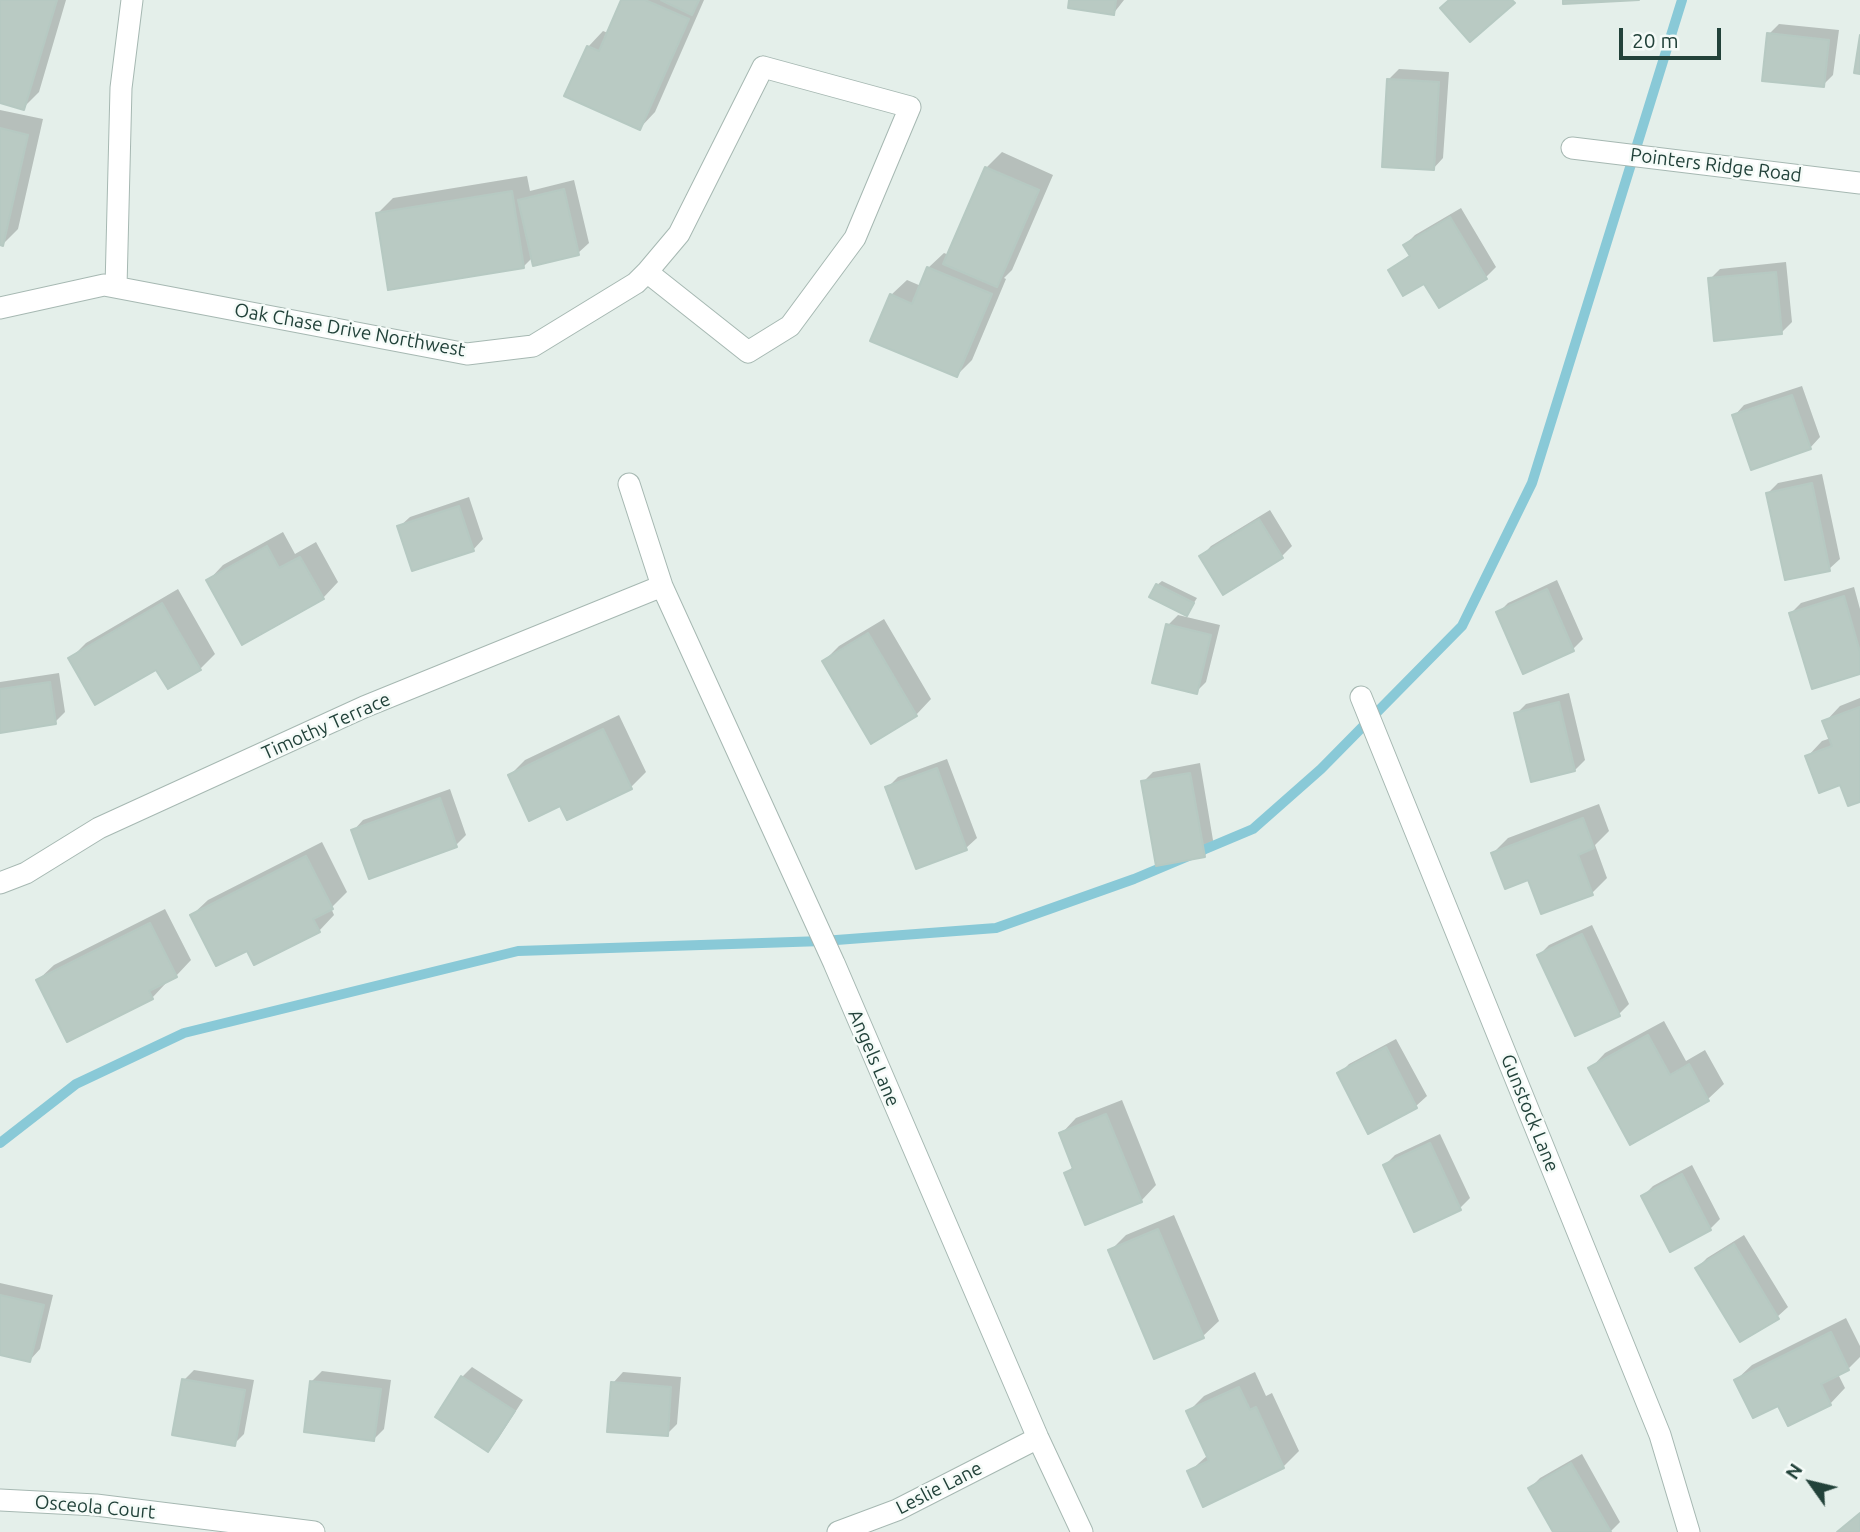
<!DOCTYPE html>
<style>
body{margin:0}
#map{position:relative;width:1860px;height:1532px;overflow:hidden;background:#e4efea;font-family:Ubuntu,sans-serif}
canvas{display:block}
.north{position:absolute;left:1776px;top:1448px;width:70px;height:70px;-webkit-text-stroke:5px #f5fbf8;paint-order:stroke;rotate:304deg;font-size:19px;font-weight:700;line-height:28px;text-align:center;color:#22423a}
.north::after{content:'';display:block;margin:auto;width:24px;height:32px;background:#22423a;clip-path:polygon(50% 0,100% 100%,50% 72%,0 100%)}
.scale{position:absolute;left:1619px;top:28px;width:102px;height:32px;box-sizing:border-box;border:4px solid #22423a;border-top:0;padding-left:9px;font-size:21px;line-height:24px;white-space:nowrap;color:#22423a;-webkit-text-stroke:5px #f5fbf8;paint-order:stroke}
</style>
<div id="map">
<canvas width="1860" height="1532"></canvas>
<div class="north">N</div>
<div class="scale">20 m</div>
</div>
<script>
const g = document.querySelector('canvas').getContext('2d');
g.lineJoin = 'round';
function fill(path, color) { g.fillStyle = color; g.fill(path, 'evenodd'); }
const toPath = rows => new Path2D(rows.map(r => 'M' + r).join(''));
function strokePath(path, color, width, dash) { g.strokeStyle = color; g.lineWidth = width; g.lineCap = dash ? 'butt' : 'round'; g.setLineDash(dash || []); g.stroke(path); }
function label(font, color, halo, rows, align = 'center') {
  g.font = font + ' Ubuntu,sans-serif'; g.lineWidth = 5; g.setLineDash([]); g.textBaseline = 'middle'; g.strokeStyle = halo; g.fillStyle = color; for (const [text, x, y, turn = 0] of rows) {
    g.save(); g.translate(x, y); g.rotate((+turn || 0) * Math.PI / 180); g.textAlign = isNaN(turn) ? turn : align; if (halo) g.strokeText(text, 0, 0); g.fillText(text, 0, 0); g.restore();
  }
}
const shadow = toPath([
 [0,0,66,0,39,92,23,108,0,101],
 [623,0,704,0,655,112,640,128,588,47,603,31,608,33],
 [1071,0,1124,0,1113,14],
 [1779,24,1839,30,1833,75,1823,85,1769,34],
 [1399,69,1449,72,1443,158,1433,169,1389,79],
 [0,110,43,119,18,229,3,244,0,244],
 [1002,152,1053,175,1012,270,1004,278,1006,279,972,360,957,375,891,295,907,280,921,286,928,268,944,253,949,255,986,168],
 [527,176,530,191,574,180,589,243,578,253,532,258,523,267,378,213,393,198],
 [1461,208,1496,267,1486,277,1439,306,1425,281,1390,270,1411,254,1405,245,1415,235],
 [1786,262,1792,322,1782,332,1710,279,1720,269],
 [1802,386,1820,437,1810,448,1734,416,1744,405],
 [1822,474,1840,559,1829,569,1768,493,1778,483],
 [469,497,483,539,473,550,399,527,410,517],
 [1270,510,1292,546,1282,556,1201,557,1211,546],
 [283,532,295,554,316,542,338,582,323,598,208,581,223,565],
 [1557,580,1583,639,1573,649,1498,613,1508,603],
 [1162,581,1197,598,1187,614,1157,585],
 [1854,587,1860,609,1860,673,1791,613,1801,603],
 [178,589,215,654,200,669,71,658,86,643],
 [1178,615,1220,625,1206,682,1196,692,1168,625],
 [884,619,931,699,916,715,824,661,839,646],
 [59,673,65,712,55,722,0,731,0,682],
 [1569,693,1585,760,1575,770,1516,714,1526,704],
 [1860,698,1860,800,1807,757,1822,741,1831,738,1825,722,1840,706],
 [619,715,646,772,631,787,561,804,510,775,525,760],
 [947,759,977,838,966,848,917,867,888,787,898,777],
 [1200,763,1214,846,1204,856,1143,782,1153,772],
 [450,789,466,835,456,845,353,831,363,820],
 [1599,804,1609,831,1595,845,1607,878,1592,893,1529,878,1493,853,1508,838],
 [322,842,347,892,331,908,334,915,319,931,248,948,192,915,208,900],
 [165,909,191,960,176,976,166,981,167,982,152,998,38,980,54,965],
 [1592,925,1629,1004,1619,1014,1539,955,1549,945],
 [1664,1021,1686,1061,1705,1050,1724,1084,1708,1099,1630,1143,1590,1069,1605,1053],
 [1396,1039,1427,1096,1416,1106,1369,1131,1339,1074,1349,1064],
 [1122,1100,1156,1185,1141,1201,1066,1173,1074,1166,1061,1134,1076,1118],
 [1440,1134,1470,1198,1460,1208,1385,1165,1395,1155],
 [1692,1165,1720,1219,1710,1229,1643,1196,1653,1186],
 [1174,1215,1219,1321,1203,1336,1110,1251,1126,1235],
 [1744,1235,1788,1307,1777,1317,1697,1268,1707,1258],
 [0,1283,53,1295,40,1349,30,1360,0,1353],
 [1846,1318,1860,1346,1860,1357,1848,1369,1838,1374,1845,1388,1830,1404,1779,1404,1736,1380,1752,1365],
 [472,1367,523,1400,498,1439,488,1449,462,1377],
 [194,1370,254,1380,244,1434,234,1444,184,1380],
 [322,1371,391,1380,384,1429,374,1439,312,1381],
 [623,1372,681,1377,677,1424,667,1434,613,1383],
 [1255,1372,1266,1396,1272,1393,1299,1451,1283,1467,1204,1504,1189,1472,1208,1455,1188,1412,1204,1396],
 [1582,1454,1620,1522,1610,1532,1555,1532,1530,1488,1540,1478]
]);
const stream = toPath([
 [0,1143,76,1084,184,1033,518,951,823,941,996,928,1134,879,1253,829,1321,769,1462,626,1532,483,1682,0]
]);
const building = toPath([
 [0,0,57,0,24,110,0,103,0,0],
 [621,0,645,0,689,19,640,130,564,96,587,46,599,51,621,0],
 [661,0,699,0,692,15,661,0],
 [1069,0,1116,0,1114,15,1068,8,1069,0],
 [1449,0,1512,0,1515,3,1470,42,1440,8,1449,0],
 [1563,0,1639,0,1563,4,1563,0],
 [1767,33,1829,40,1824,87,1762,81,1767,33],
 [1860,35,1860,74,1854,73,1860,35],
 [1387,79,1439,82,1434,170,1382,167,1387,79],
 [0,128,28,135,3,246,0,245,0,128],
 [985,167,1039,190,997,287,943,264,985,167],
 [564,189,579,255,533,266,518,200,564,189],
 [512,191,524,268,388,290,376,213,512,191],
 [1450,217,1487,279,1439,308,1424,284,1403,296,1388,270,1410,256,1403,245,1450,217],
 [927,267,992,294,957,377,870,341,890,294,912,304,927,267],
 [1776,272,1782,334,1714,341,1708,278,1776,272],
 [1792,395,1811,449,1751,470,1732,415,1792,395],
 [1812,483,1830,571,1785,580,1766,493,1812,483],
 [459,506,474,551,412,571,397,526,459,506],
 [1259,519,1283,558,1223,595,1199,556,1259,519],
 [267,546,279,568,300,557,324,599,242,645,206,580,267,546],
 [1156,584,1194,603,1187,616,1149,597,1156,584],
 [1547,589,1574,651,1523,674,1496,612,1547,589],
 [1844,596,1860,652,1860,674,1812,689,1789,613,1844,596],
 [162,603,201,670,168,689,156,670,95,705,68,658,162,603],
 [1166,624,1211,635,1197,694,1152,683,1166,624],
 [868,633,917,716,871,744,822,661,868,633],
 [50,682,56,724,0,733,0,689,50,682],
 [1559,702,1575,771,1531,782,1514,713,1559,702],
 [1860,707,1860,802,1848,806,1840,785,1819,793,1805,756,1832,746,1822,721,1860,707],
 [603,729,632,789,567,820,560,806,529,821,508,775,603,729],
 [937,768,967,850,916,869,885,787,937,768],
 [1190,773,1205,857,1156,866,1141,781,1190,773],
 [440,798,457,847,369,879,351,830,440,798],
 [1583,818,1594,848,1578,855,1593,895,1541,914,1528,880,1505,889,1491,853,1583,818],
 [306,856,333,909,313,919,320,932,254,965,247,951,216,966,190,915,306,856],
 [150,923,177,977,149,991,153,999,67,1042,36,980,150,923],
 [1582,934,1620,1016,1575,1036,1537,955,1582,934],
 [1648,1035,1670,1075,1689,1064,1709,1101,1630,1145,1588,1068,1648,1035],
 [1386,1047,1417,1108,1368,1134,1337,1073,1386,1047],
 [1106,1114,1142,1202,1085,1225,1064,1173,1073,1169,1059,1133,1106,1114],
 [1430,1143,1461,1210,1414,1232,1383,1165,1430,1143],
 [1682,1174,1711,1230,1670,1252,1641,1196,1682,1174],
 [1158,1229,1204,1338,1154,1359,1108,1250,1158,1229],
 [1734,1244,1779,1319,1740,1342,1695,1268,1734,1244],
 [0,1295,44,1305,30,1362,0,1355,0,1295],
 [1831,1332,1849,1370,1821,1384,1831,1405,1788,1426,1778,1406,1753,1418,1734,1380,1831,1332],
 [461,1376,515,1411,488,1452,435,1417,461,1376],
 [182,1379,245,1390,235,1446,172,1435,182,1379],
 [310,1381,381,1389,374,1441,304,1432,310,1381],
 [611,1382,671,1387,668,1436,607,1432,611,1382],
 [1239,1387,1250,1410,1256,1407,1284,1468,1203,1507,1187,1471,1209,1461,1186,1411,1239,1387],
 [1571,1463,1611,1532,1553,1532,1528,1488,1571,1463],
 [1860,1513,1860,1532,1837,1532,1860,1513]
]);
const street = toPath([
 [763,67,910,107,855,238,790,326,748,352,647,272,679,234,763,67],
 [1572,148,1860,183],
 [116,287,121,88,132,0],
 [0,308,104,285,467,354,533,346,636,283,647,272],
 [629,484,662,586,834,963,1038,1438,1082,1532],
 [1361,697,1660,1435,1689,1532],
 [0,883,26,873,99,828,364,707,662,586],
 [0,1500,96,1505,314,1532],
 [838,1532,897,1510,1038,1438]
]);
const streetNames = [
 ["Pointers Ridge Road",1716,165,7],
 ["Oak Chase Drive Northwest",350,330,10],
 ["Timothy Terrace",326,726,-24],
 ["Angels Lane",874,1058,67],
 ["Gunstock Lane",1530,1113,68],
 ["Leslie Lane",939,1488,-27],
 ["Osceola Court",95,1507,5]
];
fill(shadow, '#0003');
strokePath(stream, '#89c9d7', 10);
fill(building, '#b9cac3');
strokePath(building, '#b6c9c2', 2);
strokePath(street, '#a6b8b2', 23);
strokePath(street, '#fff', 21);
label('19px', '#22423a', '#f5fbf8', streetNames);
</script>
